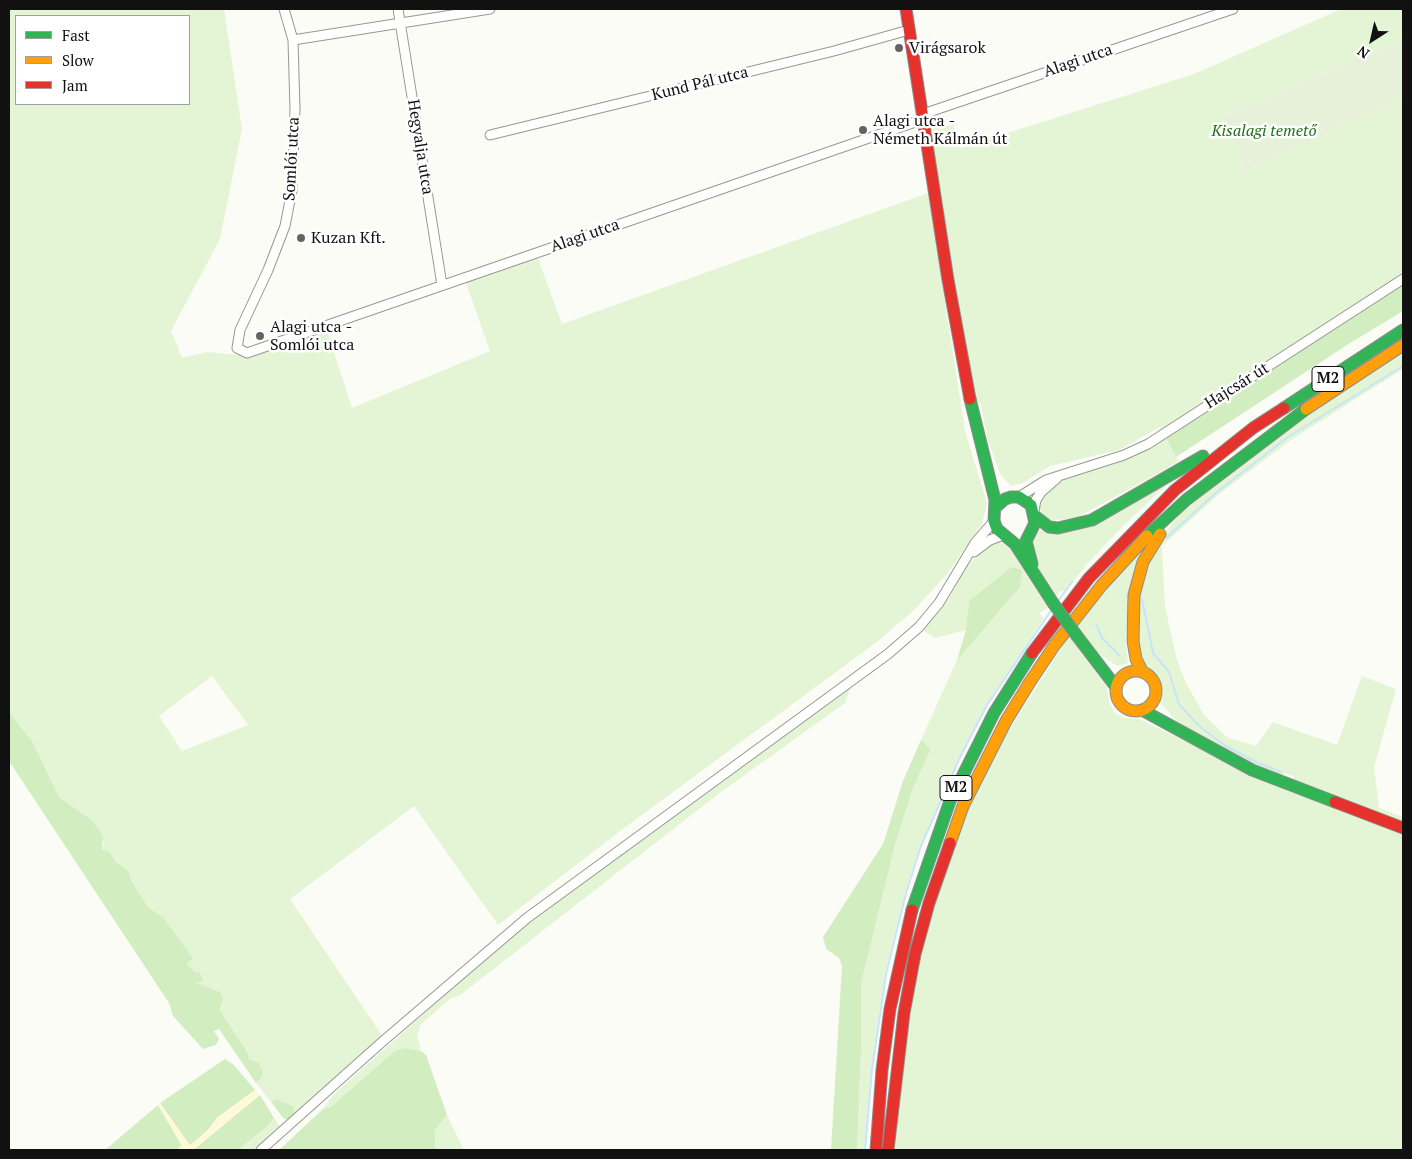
<!DOCTYPE html>
<meta charset="utf-8">
<style>
body{margin:0}
#map{position:relative;width:1412px;height:1159px;overflow:hidden;background:#fcfcf7;font-family:"PT Serif",serif}
canvas{display:block}
.frame{position:absolute;inset:0;border:10px solid #111;pointer-events:none}
.legend{position:absolute;left:15px;top:15px;width:175px;height:90px;box-sizing:border-box;background:#fff;border:1px solid #a0a0a0;margin:0;padding:6px 9px;list-style:none;font-size:15px;color:#111}
.legend li{display:flex;align-items:center;gap:10px;height:25px}
.legend b{width:25px;border:1px solid #a0a0a0}
.north{position:absolute;left:1347px;top:15px;width:50px;height:50px;-webkit-text-stroke:4px #fff;paint-order:stroke;rotate:215deg;font-size:14px;font-weight:700;line-height:20px;text-align:center;color:#111}
.north::after{content:'';display:block;margin:auto;width:18px;height:22px;background:#111;clip-path:polygon(50% 0,100% 100%,50% 72%,0 100%)}
</style>
<div id="map">
<canvas width="1412" height="1159"></canvas>
<div class="frame"></div>
<ul class="legend">
<li><b style="height:6px;background:#30b455"></b>Fast</li>
<li><b style="height:6px;background:#ff9f0a"></b>Slow</li>
<li><b style="height:6px;background:#e5322d"></b>Jam</li>
</ul>
<div class="north">N</div>
</div>
<script>
const g = document.querySelector('canvas').getContext('2d');
g.lineJoin = 'round';
function fill(path, color) { g.fillStyle = color; g.fill(path, 'evenodd'); }
const toPath = rows => new Path2D(rows.map(r => 'M' + r).join(''));
function strokePath(path, color, width, dash) { g.strokeStyle = color; g.lineWidth = width; g.lineCap = dash ? 'butt' : 'round'; g.setLineDash(dash || []); g.stroke(path); }
function label(font, color, halo, rows, align = 'center') {
  g.font = font + ' "PT Serif",serif'; g.lineWidth = 5; g.setLineDash([]); g.textBaseline = 'middle'; g.strokeStyle = halo; g.fillStyle = color; for (const [text, x, y, turn = 0] of rows) {
    g.save(); g.translate(x, y); g.rotate((+turn || 0) * Math.PI / 180); g.textAlign = isNaN(turn) ? turn : align; if (halo) g.strokeText(text, 0, 0); g.fillText(text, 0, 0); g.restore();
  }
}
const green = toPath([
 [9,9,224,9,242,129,220,239,171,331,182,358,207,352,249,356,327,331,352,408,490,351,465,280,537,256,562,324,928,193,965,431,987,503,982,524,947,574,913,611,877,642,620,831,498,925,414,806,290,899,383,1037,353,1061,296,1115,293,1106,276,1099,271,1102,256,1083,262,1077,247,1059,249,1055,220,1010,222,1005,196,982,199,971,196,974,185,963,163,917,148,907,131,880,129,871,116,862,109,851,102,850,104,843,93,821,59,797,32,741,9,712],
 [16,16,189,16,189,104,16,104],
 [212,676,248,725,182,751,159,716],
 [1341,9,1403,9,1403,39,1222,116,1244,172,1403,99,1403,284,1165,436,1178,461,1166,469,1076,518,1047,521,1038,506,1042,495,1060,479,1075,472,1102,468,1124,460,1165,436,1160,427,1119,450,1050,466,1023,483,1011,486,1000,474,987,437,981,404,974,400,927,118,933,113,937,128,953,125,960,148,1194,74],
 [1403,350,1403,369,1291,440,1219,494,1162,546,1165,606,1176,657,1186,683,1204,715,1228,738,1256,746,1273,722,1337,745,1362,676,1396,689,1374,767,1379,808,1403,817,1403,822,1294,780,1294,777,1286,773,1282,775,1254,766,1188,729,1174,719,1160,702,1158,681,1139,659,1137,588,1164,534,1189,503,1294,422],
 [1175,477,1124,525,1086,565,1066,591,1060,591,1055,599,1030,556,1033,530,1049,531],
 [998,541,1009,547,1048,608,1039,613,1044,618,986,706,959,757,920,846,905,893,885,973,871,1069,864,1150,857,1150,861,1051,861,984,895,845,913,788,931,749,921,740,957,660,1019,587,969,601,966,630,936,638,922,630,949,599,968,564],
 [1148,541,1125,634,1128,663,1117,666,1094,650,1075,627],
 [1069,636,1107,687,1110,705,1116,714,1124,718,1139,719,1283,789,1403,834,1403,1150,895,1150,909,996,947,856,993,755],
 [853,681,845,703,717,795,459,996,450,999,421,1024,417,1035,421,1051,405,1048,331,1107,323,1109,332,1096,530,919],
 [447,1115,464,1150,435,1150,435,1130],
 [274,1118,279,1125,279,1131,257,1150,238,1150,269,1125]
]);
const forest = toPath([
 [1403,284,1403,311,1347,345,1176,457,1165,436],
 [1012,567,1022,570,1020,587,957,660,966,630,969,601],
 [9,712,32,741,59,797,93,821,103,837,102,850,109,851,116,862,129,871,131,880,148,907,163,917,193,959,186,963,196,973,199,971,203,980,196,983,220,992,223,999,220,1010,249,1055,248,1059,259,1063,263,1071,262,1077,256,1083,219,1029,214,1031,219,1039,216,1045,203,1049,173,1016,169,1003,9,761],
 [921,740,931,749,913,788,895,845,861,984,861,1051,857,1150,831,1150,842,966,839,958,826,949,823,937,883,844,903,781],
 [405,1048,421,1051,426,1055,447,1115,435,1130,435,1150,279,1150,323,1109,331,1107,395,1051],
 [225,1059,234,1065,255,1090,218,1117,208,1130,190,1146,160,1103],
 [260,1095,274,1118,269,1125,238,1150,193,1150],
 [276,1099,293,1106,296,1115,289,1120,284,1119,271,1102],
 [158,1105,182,1146,177,1150,105,1150]
]);
const sand = toPath([
 [255,1090,260,1095,193,1150,177,1150,182,1145,158,1105,160,1103,190,1145,208,1130,218,1117]
]);
const cemetery = toPath([
 [1403,39,1403,99,1244,172,1222,116]
]);
const stream = toPath([
 [1166,538,1217,492,1288,437,1403,366],
 [1142,599,1153,653,1169,672,1179,704,1199,726,1224,745,1256,762,1281,772],
 [1058,601,1072,582],
 [1096,624,1102,638,1119,655],
 [865,1150,872,1069,886,974,906,893,921,846,960,757,987,705,1052,609]
]);
const street = toPath([
 [284,9,293,40,295,109,292,190,285,226,268,270,240,330,237,348,247,353,924,119],
 [398,9,442,285],
 [293,40,490,9],
 [923,114,1233,9],
 [490,135,834,51,909,30],
 [1019,497,1046,480,1124,455,1148,444,1403,279],
 [1034,511,1036,500,1041,492,1057,478],
 [974,552,990,540,1003,535],
 [261,1150,382,1042,527,918,888,654,919,627,939,603,975,543,994,521]
]);
const fast = toPath([
 [970,399,995,500,994,521,997,529,1015,544,1053,603],
 [1284,408,1403,330],
 [995,508,1005,499,1011,497,1019,497,1031,505,1035,523,1026,541,1032,564],
 [1035,516,1049,527,1058,528,1092,520,1203,456],
 [1147,536,1186,500,1306,409],
 [1077,636,1116,687],
 [1142,710,1252,770,1335,802],
 [912,910,950,801,994,713,1032,653]
]);
const slow = toPath([
 [1306,409,1403,345],
 '1116 691a20 20 0 1 1 40 0a20 20 0 1 1-40 0Z',
 [1142,671,1136,659,1133,641,1134,595,1143,562,1160,534],
 [950,843,963,806,1006,721,1030,682,1054,646,1101,586,1147,536]
]);
const jam = toPath([
 [906,9,948,280,970,399],
 [1032,653,1089,578,1175,490,1253,428,1284,408],
 [1335,802,1403,828],
 [876,1150,882,1070,890,1009,912,910],
 [888,1150,904,1013,915,954,929,903,950,843]
]);
const fastBridge = toPath([
 [1053,603,1077,636]
]);
const markers = [
 [899,48,5,"#636362"],
 [863,130,5,"#636362"],
 [301,238,5,"#636362"],
 [260,336,5,"#636362"]
];
const shields = [
 [1328,379,32],
 [956,788,32]
];
const shieldNames = [
 ["M2",1328,379],
 ["M2",956,788]
];
const poiNames = [
 ["Virágsarok",909,48],
 ["Alagi utca -",873,121],
 ["Németh Kálmán út",873,139],
 ["Kuzan Kft.",311,238],
 ["Alagi utca -",270,327],
 ["Somlói utca",270,345]
];
const streetNames = [
 ["Alagi utca",1078,61,-19],
 ["Kund Pál utca",700,84,-14],
 ["Hegyalja utca",420,147,81],
 ["Somlói utca",292,159,-87],
 ["Alagi utca",585,236,-19],
 ["Hajcsár út",1237,386,-32]
];
const parkNames = [
 ["Kisalagi temető",1264,131]
];
fill(green, '#e3f5d4');
fill(forest, '#d2eec1');
fill(sand, '#fefad7');
fill(cemetery, '#e7f0d9');
strokePath(stream, '#c8e4fb', 2);
strokePath(street, '#979795', 11);
strokePath(fast, '#8d8d8b', 13);
strokePath(slow, '#8d8d8b', 13);
strokePath(jam, '#8d8d8b', 13);
strokePath(street, '#fffffe', 9);
strokePath(fast, '#30b455', 11);
strokePath(slow, '#ff9f0a', 11);
strokePath(jam, '#e5322d', 11);
strokePath(fastBridge, '#8d8d8b', 13, []);
strokePath(fastBridge, '#30b455', 11);
for (const [x, y, r, color] of markers) { const dot = new Path2D(); dot.arc(x, y, r, 0, 2 * Math.PI); g.fillStyle = color; g.fill(dot); strokePath(dot, '#fff', 2); }
for (const [x, y, w] of shields) { const box = new Path2D(); box.roundRect(x - w / 2, y - 12.5, w, 25, 4); g.fillStyle = '#fff'; g.fill(box); strokePath(box, '#111', 1); }
label('bold 15px', '#111', null, shieldNames);
label('16px', '#111', '#fff', poiNames, 'left');
label('16px', '#111', '#fff', streetNames);
label('italic 16px', '#207118', '#fff', parkNames);
</script>
